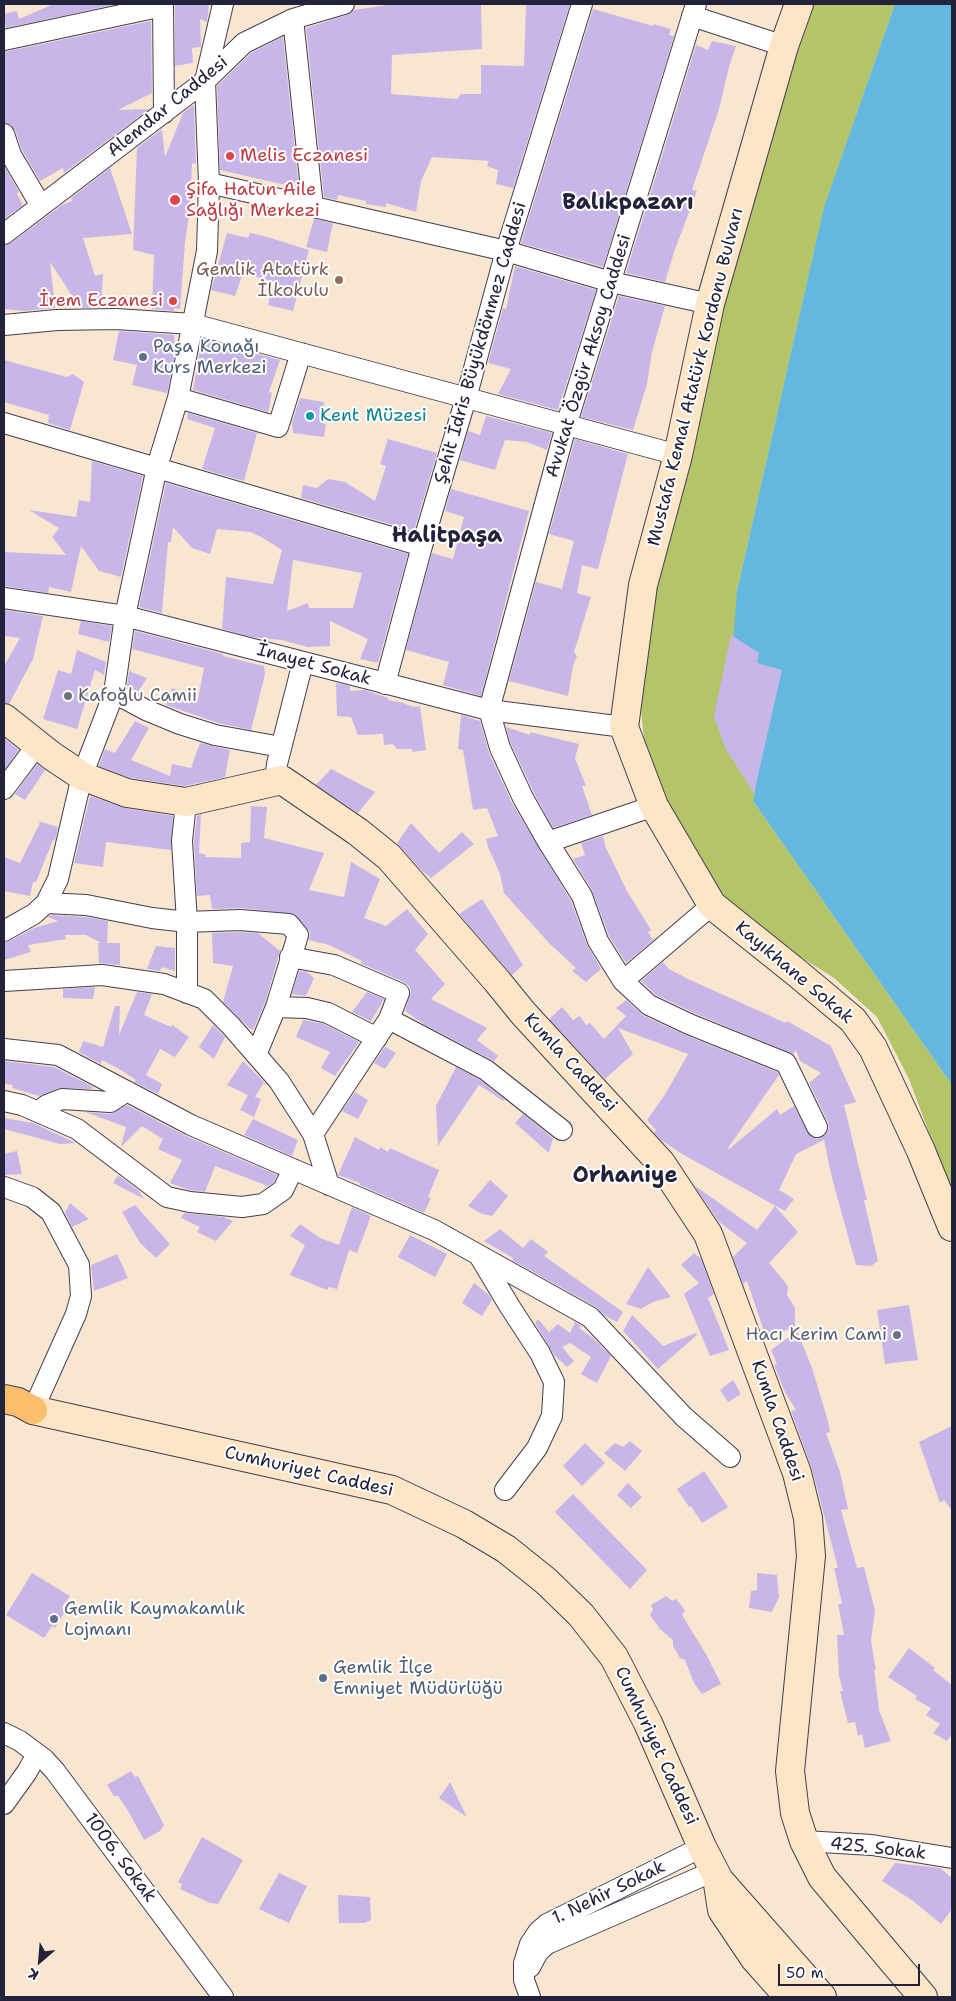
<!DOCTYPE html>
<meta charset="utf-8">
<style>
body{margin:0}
#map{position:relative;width:956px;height:2001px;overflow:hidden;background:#f8e6d1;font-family:"Shantell Sans",sans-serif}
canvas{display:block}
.frame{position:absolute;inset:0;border:5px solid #22223b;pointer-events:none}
.north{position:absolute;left:15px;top:1936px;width:50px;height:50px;-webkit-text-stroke:4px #fff;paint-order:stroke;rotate:207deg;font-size:14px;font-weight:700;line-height:20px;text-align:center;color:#22223b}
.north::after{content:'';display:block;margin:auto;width:18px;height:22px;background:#22223b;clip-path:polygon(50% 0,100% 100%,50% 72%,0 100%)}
.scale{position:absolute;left:778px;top:1964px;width:142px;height:22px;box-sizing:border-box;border:2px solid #22223b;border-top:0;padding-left:6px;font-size:15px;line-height:18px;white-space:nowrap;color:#22223b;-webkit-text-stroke:4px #fff;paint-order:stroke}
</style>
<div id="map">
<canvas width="956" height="2001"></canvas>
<div class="frame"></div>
<div class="north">K</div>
<div class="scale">50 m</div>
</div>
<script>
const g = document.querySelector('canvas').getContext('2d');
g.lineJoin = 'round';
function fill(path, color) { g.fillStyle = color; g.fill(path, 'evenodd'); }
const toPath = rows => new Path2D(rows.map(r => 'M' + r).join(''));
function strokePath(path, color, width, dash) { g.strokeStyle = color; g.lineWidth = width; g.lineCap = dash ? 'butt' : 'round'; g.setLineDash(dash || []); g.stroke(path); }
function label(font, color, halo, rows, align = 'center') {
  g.font = font + ' "Shantell Sans",sans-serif'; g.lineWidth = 4; g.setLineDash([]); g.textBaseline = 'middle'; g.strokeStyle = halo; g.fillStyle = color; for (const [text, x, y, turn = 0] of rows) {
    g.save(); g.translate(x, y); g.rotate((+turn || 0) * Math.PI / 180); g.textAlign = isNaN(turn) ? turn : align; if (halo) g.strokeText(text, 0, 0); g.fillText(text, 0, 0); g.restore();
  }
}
const green = toPath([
 [803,4,895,4,824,208,737,591,775,677,753,801,952,1085,952,1194,909,1079,877,1017,834,978,739,918,715,887,662,798,645,748,639,692,654,576,707,348]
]);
const water = toPath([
 [895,4,952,4,952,1085,753,801,775,677,733,642,737,591,824,207]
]);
const building = toPath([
 [54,4,117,4,6,28,4,14,17,11,19,19],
 [175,4,209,4,207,22,200,19,201,47,192,48,193,63,175,66],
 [394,4,481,4,482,49,392,55,391,94,457,99,461,94,481,94,481,65,524,66,526,4,570,4,513,188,496,184,498,170,487,166,489,161,432,157,421,181,416,212,386,203,386,207,366,204,366,201,338,195,337,200,324,197,306,28,347,15,354,10],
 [593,9,653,26,653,24,671,29,669,35,674,36,603,267,521,243],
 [151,21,152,93,118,110,149,109,64,173,63,168,40,181,22,150,15,130,11,125,4,122,4,52],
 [283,37,299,188,220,170,217,86,251,53],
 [712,41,736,46,729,67,719,109,692,190,697,191,674,252,665,282,626,273,696,45,708,50],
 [192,106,194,106,196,164,192,163,190,209,185,243,180,309,174,308,174,311,152,309,154,255,133,250,137,148,162,129,165,157,183,113],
 [4,166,19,192,17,194,23,205,4,219],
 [110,168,132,234,83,238,95,276,103,274,101,307,80,308,50,262,55,308,25,311,4,309,4,246,11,243,62,205,72,201,71,198],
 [314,219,333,223,327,252,306,247],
 [227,233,248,238,250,233,264,236,309,250,293,311,268,305,274,282,243,273,235,296,211,290],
 [515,266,596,290,558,410,498,394,511,369,488,363,503,308,506,309],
 [619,296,665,306,652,352,647,384,633,430,581,417],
 [119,331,174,335,175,354,167,393,132,385,137,365,113,360],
 [202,339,280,360,269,392,272,393,268,412,193,390],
 [4,360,67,377,73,374,84,382,70,430,48,423,49,415,4,402],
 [300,398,324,402,321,422,326,425,324,437,293,433,292,422],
 [188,413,257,433,244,481,202,469,215,428,187,419],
 [486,416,552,433,547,450,527,442,505,440,495,470,460,460,468,431,480,435],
 [388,439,437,453,414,531,301,498,303,485,317,488,328,479,345,482,375,501,386,466,380,464],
 [575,439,628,454,598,569,582,565,577,593,591,597,574,652,577,656,573,666,568,696,509,681,536,582,562,589,574,541,549,534],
 [92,461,143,476,121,577,99,571,81,546,71,592,49,587,48,593,4,586,4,552,66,555,52,537,59,528,29,510,76,517,79,500,90,502],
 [166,483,408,554,378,663,360,659,368,639,330,621,330,646,308,647,281,640,252,637,222,629,226,577,273,584,282,550,263,538,250,532,217,529,210,554,192,548,173,527,171,542,168,542,162,613,139,607],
 [293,560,362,573,353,608,309,608,308,603,287,611],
 [451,489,529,511,481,696,443,685,449,662,406,650,432,553,453,559,464,517,445,511],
 [4,610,43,616,33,659,9,704,4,703,4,666,20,638,4,636],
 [81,621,112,626,109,642,78,634],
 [135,631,223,654,223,656,264,666,265,674,251,730,218,723,166,705,172,688,198,699,204,668,132,649],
 [731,635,759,653,757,663,782,670,754,793,725,748,714,716],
 [77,650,106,662,104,675,95,670,77,729,43,719,58,670,71,674],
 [129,671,147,678,138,692,127,686],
 [336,683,350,686,350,691,365,690,388,698,388,700,404,703,405,704,414,707,420,706,426,750,412,752,412,749,397,749,393,744,384,745,383,734,358,735,351,717,337,716],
 [461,715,480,721,489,753,512,803,571,901,587,945,601,969,586,982,572,971,576,968,549,943,504,893,500,874,488,847,486,839,498,836,487,808,473,810,463,750,458,749],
 [135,721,149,728,131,760,170,776,172,764,191,768,200,743,230,750,225,777,185,786,131,778,99,766,105,749,115,753],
 [506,727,530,735,530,732,579,744,575,758,586,786,582,786,592,815,553,828,534,793,511,744],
 [4,738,19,750,4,770],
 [37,764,45,770,25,800,15,794],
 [331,769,375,792,358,813,316,785],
 [90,796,124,808,173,816,171,850,106,842,103,867,74,863],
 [251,806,267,807,264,838,324,853,309,890,344,897,351,862,380,879,364,918,386,926,407,909,428,934,415,950,445,984,431,999,487,1028,477,1040,498,1056,494,1061,425,1025,405,1011,411,992,409,986,404,982,360,963,362,961,329,945,309,940,310,933,307,928,295,914,241,908,212,909,210,895,197,896,194,841,197,816,201,814,199,853,197,852,206,855,205,857,241,858,241,843,250,842],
 [38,821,58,827,55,841,53,840,36,882,33,882,30,896,4,891,4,857,20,863,40,823],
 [411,823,439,853,462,832,474,844,431,878,422,871,397,843],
 [603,836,606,848,627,891,651,930,648,932,653,940,626,963,609,936,592,890,573,859,585,855,581,843],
 [482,899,523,965,512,975,459,914],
 [50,915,85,917,108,921,107,943,120,943,120,965,99,963,98,943,101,943,86,935,65,935,66,939,28,945,31,952,4,960,4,943,10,941,34,928,58,921,48,917],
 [240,932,258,933,280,951,265,1003,253,1030,249,1028,223,1002,233,966,213,963,212,933],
 [156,946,175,948,175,971,162,967,160,971,147,969],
 [663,962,669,969,688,979,786,1023,787,1021,831,1046,856,1102,844,1105,867,1200,864,1200,878,1261,871,1266,856,1265,832,1178,824,1140,796,1154,779,1190,794,1199,785,1211,682,1154,661,1140,654,1133,656,1130,647,1120,666,1093,688,1054,618,1028,633,1054,605,1079,549,1019,562,1007,573,1020,580,1016,586,1025,590,1023,604,1039,626,1016,616,1008,626,1000,644,1016,685,1035,777,1072,779,1075,728,1148,729,1149,777,1109,780,1115,794,1106,810,1136,817,1139,826,1134,829,1128,828,1122,809,1083,821,1073,800,1061,796,1050,793,1054,694,1013,656,995,641,981],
 [299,971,307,972,314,978,306,996,292,994],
 [95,987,93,999,63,998,63,989],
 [137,992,152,994,144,1015,171,1027,172,1025,189,1037,175,1057,160,1049,146,1075,162,1084,158,1094,134,1082,136,1080,121,1070,102,1060,101,1064,79,1052,83,1041,103,1047,115,1006,120,1006,119,1035],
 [367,992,384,999,371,1021,352,1012],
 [303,1020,324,1024,359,1042,335,1076,321,1068,330,1052,296,1037],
 [213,1025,225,1037,214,1059,199,1047],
 [385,1047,396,1053,385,1069,374,1063],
 [4,1061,54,1067,93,1087,92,1089,58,1088,39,1096,12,1088,13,1085,4,1084],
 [243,1061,264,1082,255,1097,261,1099,254,1117,240,1110,248,1095,227,1085],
 [456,1067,480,1080,505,1100,503,1101,479,1085,438,1146,436,1106],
 [355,1092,368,1100,358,1119,342,1111],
 [127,1105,186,1136,277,1175,274,1182,268,1186,215,1166,205,1192,189,1190,170,1183,182,1160,158,1149,163,1139,142,1126,121,1147,126,1127,85,1112,110,1114],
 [523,1114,553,1138,549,1153,515,1123],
 [4,1118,33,1123,76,1143,60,1144,4,1129],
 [253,1119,298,1140,292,1156,244,1135],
 [355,1137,379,1150,380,1147,388,1152,390,1148,439,1170,428,1197,431,1198,424,1213,360,1185,360,1183,338,1175],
 [17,1151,22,1174,4,1175,4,1154],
 [118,1175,139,1191,144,1199,113,1183],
 [490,1180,508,1196,492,1216,482,1214,468,1206],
 [694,1185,757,1230,775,1206,798,1232,769,1263,788,1286,787,1295,795,1308,795,1327,766,1337,747,1281,743,1284,733,1257,747,1243,719,1222],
 [70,1203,89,1219,72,1227,65,1213],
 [135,1205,170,1244,156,1258,140,1243,122,1212],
 [352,1207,371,1216,357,1253,349,1250,337,1289,329,1287,327,1290,290,1275,305,1245,290,1236,300,1224,320,1238,339,1245],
 [184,1213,224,1217,233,1221,216,1241,197,1232,200,1227,181,1218],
 [500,1229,523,1248,531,1239,548,1252,544,1256,623,1312,617,1322,604,1315,596,1307,512,1260,513,1258,484,1241],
 [410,1235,447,1254,435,1277,398,1257],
 [694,1253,701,1259,714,1294,708,1298,729,1350,710,1356,684,1294,699,1283,681,1265],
 [117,1254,128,1278,94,1291,91,1265],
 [648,1267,671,1297,653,1302,641,1309,626,1304],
 [474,1283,488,1294,492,1300,482,1316,462,1303],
 [909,1305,918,1360,885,1364,877,1310],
 [632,1315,663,1346,696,1333,697,1335,658,1369,623,1331],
 [538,1319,549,1332,558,1324,570,1333,575,1322,582,1326,579,1328,593,1338,611,1356,597,1383,581,1374,591,1357,570,1343,562,1347,574,1361,567,1367,555,1356,535,1323],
 [797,1331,812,1368,828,1421,830,1432,826,1433,840,1472,848,1509,841,1510,857,1568,864,1567,875,1610,871,1641,876,1670,874,1669,879,1710,891,1741,865,1748,862,1734,858,1736,855,1722,848,1723,840,1691,843,1691,839,1676,837,1635,844,1635,838,1604,842,1604,834,1568,838,1568,812,1469,791,1411,796,1410,785,1392,774,1365,777,1364,771,1350],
 [733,1380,741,1394,728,1402,720,1390],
 [952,1426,952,1510,944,1500,940,1503,919,1442],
 [630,1441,642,1451,625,1471,604,1453,615,1443,623,1447],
 [585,1443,605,1463,582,1486,563,1466],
 [704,1471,728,1507,702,1523,691,1506,689,1507,677,1489],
 [628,1483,642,1497,631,1508,617,1495],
 [573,1494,647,1570,630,1589,555,1512],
 [32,1573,70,1596,62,1607,66,1610,55,1628,52,1626,44,1638,6,1615],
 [757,1573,777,1575,779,1597,772,1612,749,1608,751,1591,757,1590],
 [666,1596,672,1601,676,1599,685,1610,682,1615,706,1654,721,1684,702,1694,694,1683,685,1660,680,1658,673,1646,673,1640,660,1629,650,1615,653,1610,651,1605],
 [909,1648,935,1668,933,1670,952,1685,952,1734,947,1741,933,1733,940,1724,926,1715,931,1708,915,1699,917,1696,888,1677],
 [131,1771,135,1777,138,1776,164,1825,160,1831,144,1840,127,1809,118,1796,114,1796,107,1785],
 [450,1782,467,1817,439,1798],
 [202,1837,243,1860,218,1904,210,1903,180,1889,182,1884,178,1882],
 [895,1863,940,1868,952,1878,952,1909,941,1924,912,1900,882,1881],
 [279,1873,307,1886,289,1923,259,1909],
 [338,1895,370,1897,371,1920,365,1923,339,1923]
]);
const street = toPath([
 [163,4,164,113],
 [692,16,784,46],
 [293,19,313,207],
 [4,40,163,6],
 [4,134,11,155,41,206],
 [209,183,506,251,611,282,710,304],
 [4,234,205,81,244,43,293,19,344,4],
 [4,325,57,320,116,319,193,324,678,455],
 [178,398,278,427,301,353],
 [4,423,422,546],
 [4,598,125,616,489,710,624,727],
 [385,684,422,546,466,398,506,251,582,4],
 [114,693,146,710,180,724,215,735,281,747],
 [489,710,566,426,696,4],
 [489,710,500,748,523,798,548,842,582,896,598,941,623,981,649,1005,689,1024,786,1063,817,1127],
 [282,780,276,773,277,764,303,662],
 [4,789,37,745],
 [186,802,182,841,187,922,187,993],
 [548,842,654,806],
 [46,903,86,905,152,918,187,922,240,920,289,924,298,935,276,1007],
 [4,931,34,914,46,903,58,879,82,776,114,693,125,616,157,467,178,398,207,251,209,183,205,81,223,4],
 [290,957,334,965,399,993,389,1019,313,1134],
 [4,981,102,975,164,984,204,999,231,1026,279,1081,313,1134,329,1185],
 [623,981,712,905],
 [389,1019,486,1070,562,1130],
 [4,1049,58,1055,191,1125,434,1230,590,1317,684,1417,730,1457],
 [256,1055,276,1007,307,1008,328,1013,377,1038],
 [4,1101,22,1105,77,1129,167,1197,190,1202,242,1207,263,1204,283,1190,293,1169],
 [38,1112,47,1105,62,1099,110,1102,127,1091],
 [4,1187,32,1197,51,1212,79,1265,81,1296,76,1314,33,1410],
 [480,1257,510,1307,540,1353,554,1382,552,1416,537,1448,505,1490],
 [4,1733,20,1741,44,1759,55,1771,223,1997],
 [4,1804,27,1772,37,1754],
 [804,1841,872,1845,952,1858],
 [530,1967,538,1952,547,1944,714,1871],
 [530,1997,524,1980,524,1963,530,1944,538,1932,547,1924,702,1847]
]);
const secondary = toPath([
 [799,4,784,46,710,304,678,455,643,585,624,727,654,806,712,905,797,973,853,1020,873,1048,921,1151,952,1227],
 [4,718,52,756,82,776,127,793,186,802,282,780,358,832,389,857,497,981,523,1013,661,1163,708,1234,797,1473,808,1518,811,1556,790,1771,795,1813,804,1841,822,1877,923,1997],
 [33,1410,392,1490,464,1524,506,1549,546,1581,581,1615,614,1657,648,1723,702,1847,719,1880,822,1997],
 [718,1884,722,1910,755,1959,789,1997]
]);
const primary = toPath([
 [4,1399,18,1402,33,1410]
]);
const markers = [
 [230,156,5,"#e0444e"],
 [175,200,6,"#e0444e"],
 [339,280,5,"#8d6e63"],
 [173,301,5,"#e0444e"],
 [143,357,5,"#5c6f8a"],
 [310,416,5,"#0f9aa8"],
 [68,696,5,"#6b7280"],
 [897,1335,5,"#6b7280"],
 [54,1619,5,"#5c6f8a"],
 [323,1678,5,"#5c6f8a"]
];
const streetNames = [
 ["Alemdar Caddesi",168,107,-39],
 ["Şehit İdris Büyükdönmez Caddesi",481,343,-74],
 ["Avukat Özgür Aksoy Caddesi",589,356,-73],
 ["Mustafa Kemal Atatürk Kordonu Bulvarı",696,377,-76],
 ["İnayet Sokak",314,665,15],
 ["Kayıkhane Sokak",794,973,40],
 ["Kumla Caddesi",570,1063,47],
 ["Kumla Caddesi",777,1421,71],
 ["Cumhuriyet Caddesi",309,1472,13],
 ["Cumhuriyet Caddesi",656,1746,65],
 ["425. Sokak",878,1849,6],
 ["1006. Sokak",120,1858,53],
 ["1. Nehir Sokak",609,1893,-26]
];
const healthNames = [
 ["Melis Eczanesi",240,156],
 ["Şifa Hatun Aile",186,190],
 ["Sağlığı Merkezi",186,211],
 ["İrem Eczanesi",163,301,"right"]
];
const educationNames = [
 ["Gemlik Atatürk",329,270],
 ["İlkokulu",329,291]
];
const serviceNames = [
 ["Paşa Konağı",153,347],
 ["Kurs Merkezi",153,368],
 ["Gemlik Kaymakamlık",64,1609],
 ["Lojmanı",64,1630],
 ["Gemlik İlçe",333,1668],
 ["Emniyet Müdürlüğü",333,1689]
];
const cultureNames = [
 ["Kent Müzesi",320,416]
];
const worshipNames = [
 ["Kafoğlu Camii",78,696],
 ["Hacı Kerim Cami",887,1335,"right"]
];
const districtNames = [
 ["Balıkpazarı",628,203],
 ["Halitpaşa",447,536],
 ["Orhaniye",625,1176]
];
fill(green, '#b3c568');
fill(water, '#64b7df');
fill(building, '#c9b6e8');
strokePath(street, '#423f52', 22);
strokePath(secondary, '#423f52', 30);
strokePath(primary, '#423f52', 30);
strokePath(street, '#fff', 20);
strokePath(secondary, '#fde5c5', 28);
strokePath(primary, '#fabe6d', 28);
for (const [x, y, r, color] of markers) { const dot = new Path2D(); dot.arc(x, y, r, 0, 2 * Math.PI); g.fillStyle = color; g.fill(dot); strokePath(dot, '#fff', 2); }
label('18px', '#22223b', '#fff', streetNames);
label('18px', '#be3a42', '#fff', healthNames, 'left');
label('18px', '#785e54', '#fff', educationNames, 'right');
label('18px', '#4e5e75', '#fff', serviceNames, 'left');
label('18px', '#0d838f', '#fff', cultureNames, 'left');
label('18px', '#5b616d', '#fff', worshipNames, 'left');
label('bold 22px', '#22223b', '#fff', districtNames);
</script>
